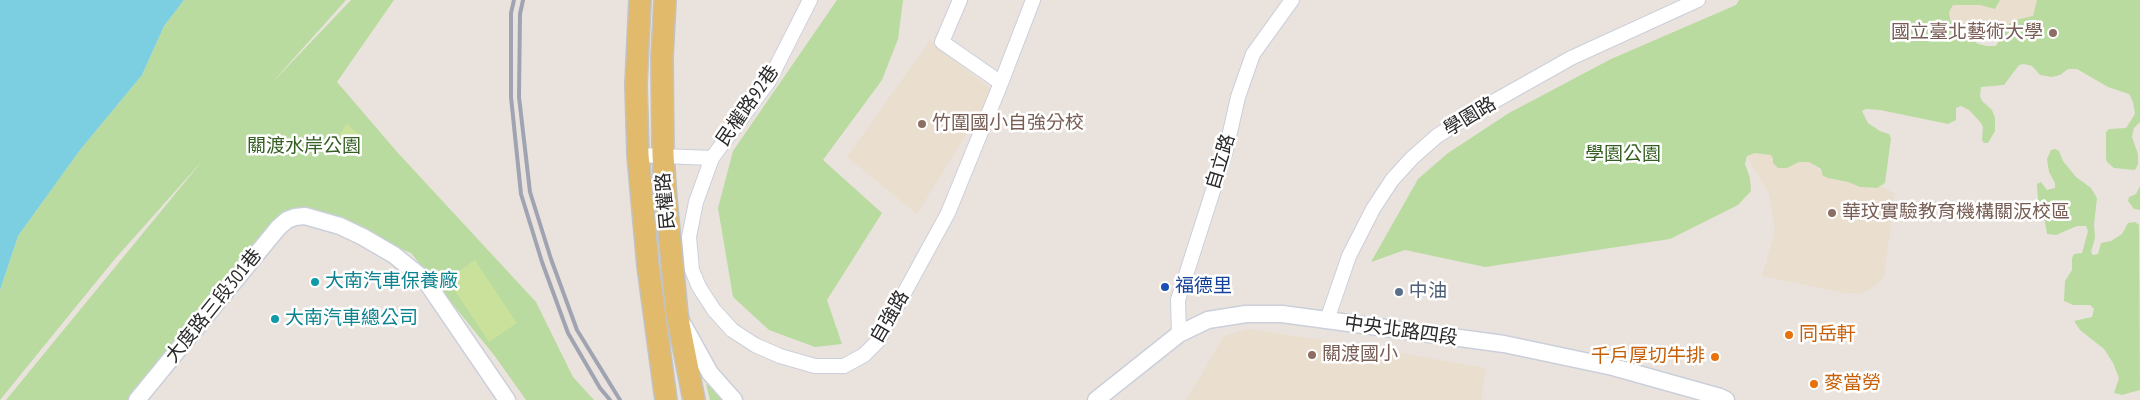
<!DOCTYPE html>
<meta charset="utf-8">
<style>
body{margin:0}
canvas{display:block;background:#eae3dd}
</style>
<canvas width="2140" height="400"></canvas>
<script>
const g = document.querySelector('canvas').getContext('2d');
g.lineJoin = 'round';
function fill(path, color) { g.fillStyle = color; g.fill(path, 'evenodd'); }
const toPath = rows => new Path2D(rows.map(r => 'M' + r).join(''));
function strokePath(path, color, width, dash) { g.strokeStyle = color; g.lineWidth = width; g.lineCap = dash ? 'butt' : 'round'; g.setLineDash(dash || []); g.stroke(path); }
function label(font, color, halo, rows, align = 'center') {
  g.font = font + ' "PT Sans Narrow","Noto Sans TC",sans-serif'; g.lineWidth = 5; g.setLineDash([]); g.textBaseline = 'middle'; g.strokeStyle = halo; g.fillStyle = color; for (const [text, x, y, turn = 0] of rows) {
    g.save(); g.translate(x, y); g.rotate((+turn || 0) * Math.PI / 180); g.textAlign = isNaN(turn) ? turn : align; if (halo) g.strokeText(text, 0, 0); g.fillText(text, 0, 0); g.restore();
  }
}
const education = toPath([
 [1912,0,2140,0,2027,46,1913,22],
 [930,40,993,91,917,214,847,157],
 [1759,152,1771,155,1773,159,1794,164,1803,161,1809,162,1832,179,1848,182,1860,187,1872,189,1882,186,1895,194,1884,277,1875,286,1863,293,1844,293,1762,276,1775,231,1769,194,1747,156],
 [1248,329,1336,342,1486,368,1481,400,1185,400,1199,379,1224,336]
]);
const green = toPath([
 [184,0,346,0,269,86,351,0,394,0,337,82,398,153,536,302,573,377,594,400,526,400,494,355,411,253,313,213,289,213,138,400,6,400,203,160,114,260,0,400,0,290,18,236,80,150,142,75,164,26],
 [837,0,903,0,898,39,882,80,823,160,882,213,827,300,842,344,815,347,769,330,733,297,718,208,733,151],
 [1739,0,2000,0,1995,9,1980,5,1953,5,1949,12,1950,20,1978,44,1987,46,1996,46,2008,25,2016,20,2033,16,2037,0,2140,0,2140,122,2134,128,2132,137,2138,154,2138,164,2135,170,2114,168,2107,162,2106,158,2106,132,2109,129,2126,128,2135,114,2133,102,2129,94,2108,87,2077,69,2068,69,2060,75,2052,77,2040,75,2032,66,2024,64,2019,65,2004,85,1981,87,1980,96,1982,101,1992,110,1995,118,1995,131,1988,143,1984,143,1982,140,1983,127,1981,123,1969,110,1961,106,1956,108,1956,120,1948,124,1880,110,1866,109,1862,111,1868,123,1880,131,1889,134,1891,138,1885,183,1877,188,1860,187,1848,182,1828,178,1823,176,1821,169,1809,162,1799,162,1787,168,1778,168,1773,163,1773,159,1771,155,1755,153,1747,156,1745,164,1750,178,1751,191,1738,205,1670,239,1485,267,1405,250,1371,262,1418,179,1448,153,1509,113,1611,59,1736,5],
 [2055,149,2059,151,2063,161,2076,177,2091,188,2097,198,2094,224,2095,238,2091,252,2093,255,2098,254,2101,243,2111,241,2122,234,2128,223,2135,222,2139,225,2140,390,2122,395,2114,393,2119,378,2113,363,2104,349,2080,330,2074,321,2092,317,2094,309,2090,305,2073,305,2064,301,2065,281,2072,270,2072,258,2074,254,2082,253,2088,231,2086,226,2077,226,2056,235,2047,234,2045,222,2038,203,2037,184,2041,182,2047,190,2055,188,2055,183,2049,172,2047,159,2051,150],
 [2140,186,2140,210,2134,209,2128,201,2129,197,2136,194],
 [706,384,710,385,723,400,710,400]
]);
const pitch = toPath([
 [347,124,361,136,349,151,335,140],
 [475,260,517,323,489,342,447,279]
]);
const water = toPath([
 [0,0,184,0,164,26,142,75,80,150,18,236,0,290]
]);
const minor = toPath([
 [810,0,769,81,712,158,696,202,689,237,692,270,699,287,714,310,732,330,755,345,780,356,815,366,844,366,864,355,878,341,948,213,1001,83,1033,0],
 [960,0,942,42,1001,83],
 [638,155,712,158],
 [1327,320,1349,256,1373,209,1392,180,1412,158,1437,136,1468,116,1571,58,1698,0],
 [1179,334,1178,300,1226,150,1238,97,1253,54,1292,0]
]);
const tertiary = toPath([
 [684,326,710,373,734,400],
 [137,400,278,228,287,220,295,217,305,216,340,226,363,237,394,255,425,280,507,400],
 [1096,400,1179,334,1208,320,1246,314,1282,314,1504,344,1613,367,1720,397,1726,400]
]);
const primary = toPath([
 [640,0,636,85,638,155,648,266,666,400],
 [665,0,662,57,663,155,666,200,677,314,694,400]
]);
const rail = toPath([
 [514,0,511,13,511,97,521,194,542,262,568,333,600,388,610,400],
 [523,0,520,14,519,97,530,192,551,259,577,330,620,400]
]);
const markers = [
 [2053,33,5,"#8d6e63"],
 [922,124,5,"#8d6e63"],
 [1832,213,5,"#8d6e63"],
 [315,282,5,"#0f9aa8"],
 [1165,287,5,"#1a4fb4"],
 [1399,292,5,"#5c6f8a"],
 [275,319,5,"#0f9aa8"],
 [1789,335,5,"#e8710a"],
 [1312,355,5,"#8d6e63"],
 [1715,357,5,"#e8710a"],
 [1814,384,5,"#e8710a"]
];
const educationNames = [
 ["國立臺北藝術大學",2043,33,"right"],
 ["竹圍國小自強分校",932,124],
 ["華玟實驗教育機構關汳校區",1842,213],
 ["關渡國小",1322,355]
];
const streetNames = [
 ["民權路92巷",748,106,-55],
 ["學園路",1470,117,-31],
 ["自立路",1221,162,-73],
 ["民權路",666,201,-95],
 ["大度路三段301巷",214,306,-51],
 ["自強路",890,317,-60],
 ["中央北路四段",1401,331,8]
];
const parkNames = [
 ["關渡水岸公園",304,147],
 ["學園公園",1623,155]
];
const cultureNames = [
 ["大南汽車保養廠",325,282],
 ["大南汽車總公司",285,319]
];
const transitNames = [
 ["福德里",1175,287]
];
const serviceNames = [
 ["中油",1409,292]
];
const foodNames = [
 ["同岳軒",1799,335],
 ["千戶厚切牛排",1705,357,"right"],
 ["麥當勞",1824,384]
];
fill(education, '#eadece');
fill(green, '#b9db9f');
fill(pitch, '#cae19c');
fill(water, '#7bcfe1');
strokePath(minor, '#cbcfda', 16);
strokePath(tertiary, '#cbcfda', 19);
strokePath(primary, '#c3c3c3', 24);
strokePath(minor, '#fff', 14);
strokePath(tertiary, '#fff', 16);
strokePath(primary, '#e1ba6b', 21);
strokePath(rail, '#a0a4b2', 4);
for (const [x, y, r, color] of markers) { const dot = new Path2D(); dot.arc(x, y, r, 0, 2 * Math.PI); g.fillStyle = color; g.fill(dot); strokePath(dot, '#fff', 2); }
label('19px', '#785e54', '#fff', educationNames, 'left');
label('19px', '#292929', '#fff', streetNames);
label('19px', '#345e22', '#fff', parkNames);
label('19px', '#0d838f', '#fff', cultureNames, 'left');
label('19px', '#164399', '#fff', transitNames, 'left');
label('19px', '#4e5e75', '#fff', serviceNames, 'left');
label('19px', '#c56008', '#fff', foodNames, 'left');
</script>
